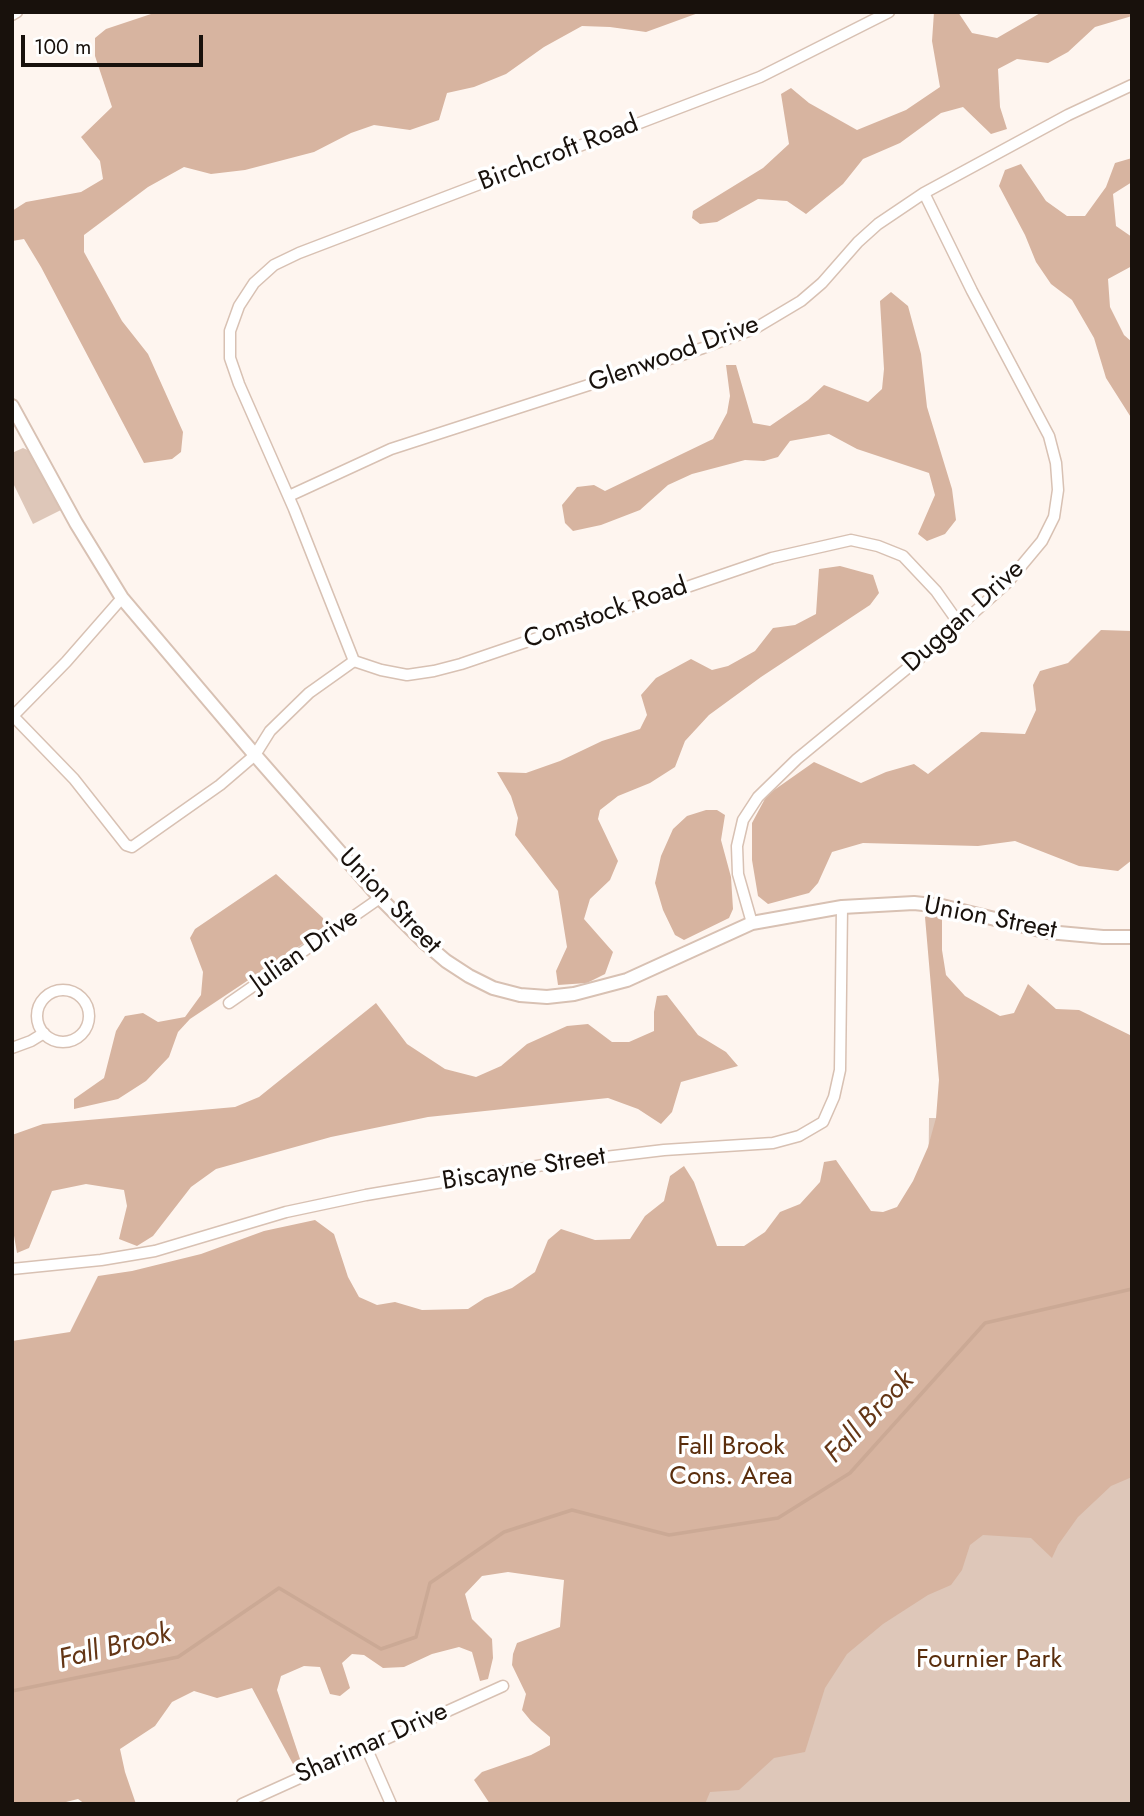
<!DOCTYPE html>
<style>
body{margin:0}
#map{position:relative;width:1144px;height:1816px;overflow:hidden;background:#fef5ef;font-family:Jost,sans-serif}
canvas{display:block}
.frame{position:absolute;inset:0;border:14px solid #18110c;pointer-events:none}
.scale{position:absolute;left:21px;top:35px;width:182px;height:32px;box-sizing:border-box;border:4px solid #18110c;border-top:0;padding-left:9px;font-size:21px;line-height:24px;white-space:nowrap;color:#18110c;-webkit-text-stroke:5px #fff;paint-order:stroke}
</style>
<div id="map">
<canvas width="1144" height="1816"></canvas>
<div class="frame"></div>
<div class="scale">100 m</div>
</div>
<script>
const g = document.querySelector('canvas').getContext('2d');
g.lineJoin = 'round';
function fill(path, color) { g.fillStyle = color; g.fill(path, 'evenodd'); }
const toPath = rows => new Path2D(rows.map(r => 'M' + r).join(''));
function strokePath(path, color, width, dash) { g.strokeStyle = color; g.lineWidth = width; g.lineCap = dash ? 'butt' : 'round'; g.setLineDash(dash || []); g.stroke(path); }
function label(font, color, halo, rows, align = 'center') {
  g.font = font + ' Jost,sans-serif'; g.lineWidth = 7; g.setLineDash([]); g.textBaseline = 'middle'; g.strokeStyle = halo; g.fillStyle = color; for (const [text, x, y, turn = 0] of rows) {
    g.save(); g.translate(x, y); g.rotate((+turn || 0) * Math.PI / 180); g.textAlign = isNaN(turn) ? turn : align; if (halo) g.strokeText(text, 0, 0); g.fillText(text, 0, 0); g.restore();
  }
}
const green = toPath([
 [23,448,32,452,63,509,33,524,12,481,12,453],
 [929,1118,1132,1119,1132,1804,545,1804,589,1304,927,1315]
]);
const forest = toPath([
 [157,12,701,12,646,32,610,27,582,26,544,47,506,74,474,87,447,93,439,120,410,130,374,125,351,133,314,152,245,170,211,174,184,167,148,187,84,235,84,252,122,321,148,354,183,432,181,452,172,459,144,463,41,267,24,239,12,241,12,211,26,202,81,192,103,179,100,161,81,137,112,107,95,56,95,38,106,29],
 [934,12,958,12,972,33,997,38,1042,12,1132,12,1132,16,1095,27,1068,52,1048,63,1017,59,998,69,1000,107,1007,129,991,134,963,107,941,113,900,143,863,159,843,184,806,214,787,201,758,199,717,222,700,224,692,218,693,211,763,168,789,144,781,94,791,88,809,103,857,130,906,110,940,87,932,41],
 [1132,158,1132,182,1113,194,1116,226,1132,237,1132,266,1108,279,1110,307,1124,335,1132,342,1132,419,1106,378,1094,338,1072,300,1051,284,1036,262,1025,235,999,186,1005,170,1021,164,1046,201,1067,216,1085,216,1106,187,1115,163],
 [891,292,908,306,921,354,927,407,952,489,956,520,945,534,927,541,918,534,935,495,929,473,857,449,829,434,790,441,778,457,764,461,745,460,692,474,668,485,640,510,601,525,573,531,565,523,562,505,577,487,594,485,605,491,713,439,727,413,730,396,726,365,736,365,753,423,770,426,808,400,824,385,868,402,882,389,884,369,880,301],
 [840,566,873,575,879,593,870,605,761,677,709,715,685,741,675,767,650,783,618,796,600,810,598,819,618,861,610,880,590,899,584,919,613,952,605,974,587,983,558,985,556,971,567,947,558,891,515,835,518,818,511,796,497,772,526,773,560,761,602,741,640,729,647,715,641,695,656,678,691,659,712,670,728,666,755,651,773,628,795,625,816,614,819,569],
 [1101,630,1132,631,1132,860,1118,871,1079,866,1015,841,978,846,863,843,832,852,818,883,809,893,768,904,758,896,752,860,752,823,767,795,814,762,861,783,886,772,914,764,928,774,981,732,1025,734,1036,710,1033,685,1040,671,1068,663],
 [706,810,717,810,725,815,721,840,731,877,733,909,729,918,684,940,675,935,663,910,655,883,661,856,673,829,687,816],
 [276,874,323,918,325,929,190,1019,178,1032,169,1057,146,1081,118,1099,74,1109,74,1099,104,1078,116,1031,125,1016,143,1013,158,1022,185,1017,201,995,203,972,190,938,195,929],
 [936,912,942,918,942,950,946,975,965,996,1000,1016,1014,1013,1028,984,1056,1009,1079,1010,1132,1036,1132,1477,1111,1486,1078,1517,1058,1545,1052,1558,1031,1538,983,1535,970,1545,962,1570,951,1585,928,1595,883,1624,847,1654,825,1688,805,1752,774,1758,739,1790,710,1792,705,1804,490,1804,474,1780,482,1772,531,1755,550,1745,550,1737,531,1721,522,1710,526,1694,512,1665,513,1654,517,1643,560,1627,564,1580,508,1572,482,1576,465,1594,472,1619,492,1639,493,1658,488,1679,480,1681,472,1652,459,1647,432,1654,404,1667,383,1668,364,1655,352,1654,342,1663,350,1688,340,1696,330,1694,320,1667,304,1666,281,1676,277,1690,301,1762,293,1764,252,1688,217,1698,194,1691,172,1702,155,1726,120,1749,125,1772,136,1804,85,1804,78,1799,58,1804,12,1804,12,1341,70,1332,98,1276,132,1271,201,1254,264,1231,315,1220,334,1234,348,1277,359,1297,377,1305,395,1302,422,1310,468,1309,485,1298,512,1288,535,1272,548,1240,561,1229,595,1240,630,1239,645,1216,664,1201,670,1176,684,1166,694,1182,717,1246,744,1246,765,1232,780,1212,800,1204,820,1182,824,1162,836,1160,871,1211,883,1212,897,1207,913,1181,928,1147,936,1118,939,1080,925,917],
 [667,995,698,1035,726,1052,738,1066,681,1082,672,1112,661,1124,638,1109,608,1098,428,1117,331,1137,216,1169,191,1187,153,1236,137,1246,119,1239,127,1206,124,1190,86,1184,52,1191,29,1248,17,1253,12,1224,12,1135,43,1124,235,1107,259,1097,376,1003,407,1044,445,1069,476,1077,501,1066,527,1044,567,1026,588,1024,612,1042,629,1042,654,1031,654,1012,657,996]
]);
const stream = toPath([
 [12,1691,178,1657,279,1588,381,1649,416,1637,430,1583,504,1532,572,1510,669,1535,778,1518,850,1473,985,1323,1132,1289]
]);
const minor = toPath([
 [12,15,17,12],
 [289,496,391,449,703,348,754,329,801,301,822,283,858,242,878,224,924,193,1068,115,1132,85],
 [354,661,294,509,239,384,230,358,230,331,239,306,254,283,274,265,299,253,760,77,889,12],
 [13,716,74,779,126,845,132,847,220,785,255,755,270,731,309,693,354,661,381,670,407,675,434,671,461,664,772,558,851,540,878,546,903,556,936,591,960,625],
 [12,717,66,662,122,598],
 [752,923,738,874,737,846,743,820,758,797,797,759,960,625,1007,583,1042,541,1054,517,1058,490,1056,463,1049,436,972,291,924,193],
 '37 1016a26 26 0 1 1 52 0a26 26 0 1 1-52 0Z',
 [229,1003,380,898],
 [12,1048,31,1041,44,1033],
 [12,1269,101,1260,155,1251,286,1212,366,1195,555,1163,664,1150,773,1143,799,1136,823,1122,834,1097,840,1070,842,907],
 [366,1747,391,1804],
 [242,1804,503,1686]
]);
const tertiary = toPath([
 [12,406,76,523,122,598,255,755,380,898,425,943,446,961,469,976,493,988,520,995,547,997,574,994,627,980,752,923,842,907,914,903,942,906,1048,932,1103,937,1132,937]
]);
const streetNames = [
 ["Birchcroft Road",559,154,-21],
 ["Glenwood Drive",674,355,-20],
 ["Comstock Road",606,614,-19],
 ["Duggan Drive",964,617,-42],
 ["Union Street",389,902,46],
 ["Union Street",990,919,11],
 ["Julian Drive",305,951,-35],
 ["Biscayne Street",524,1170,-9],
 ["Sharimar Drive",372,1744,-24]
];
const parkNames = [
 ["Fall Brook",731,1448],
 ["Cons. Area",731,1478],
 ["Fournier Park",989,1661]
];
const waterNames = [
 ["Fall Brook",870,1418,-46],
 ["Fall Brook",115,1648,-14]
];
fill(green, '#dec7b9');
fill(forest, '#d7b4a0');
strokePath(stream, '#cba995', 3.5);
strokePath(minor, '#d8c1b3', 13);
strokePath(tertiary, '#d8c1b3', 16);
strokePath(minor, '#fff', 10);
strokePath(tertiary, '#fff', 12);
label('26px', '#18110c', '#fff', streetNames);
label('26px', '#5a2d0c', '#fff', parkNames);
label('italic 28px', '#643616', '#fff', waterNames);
</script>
